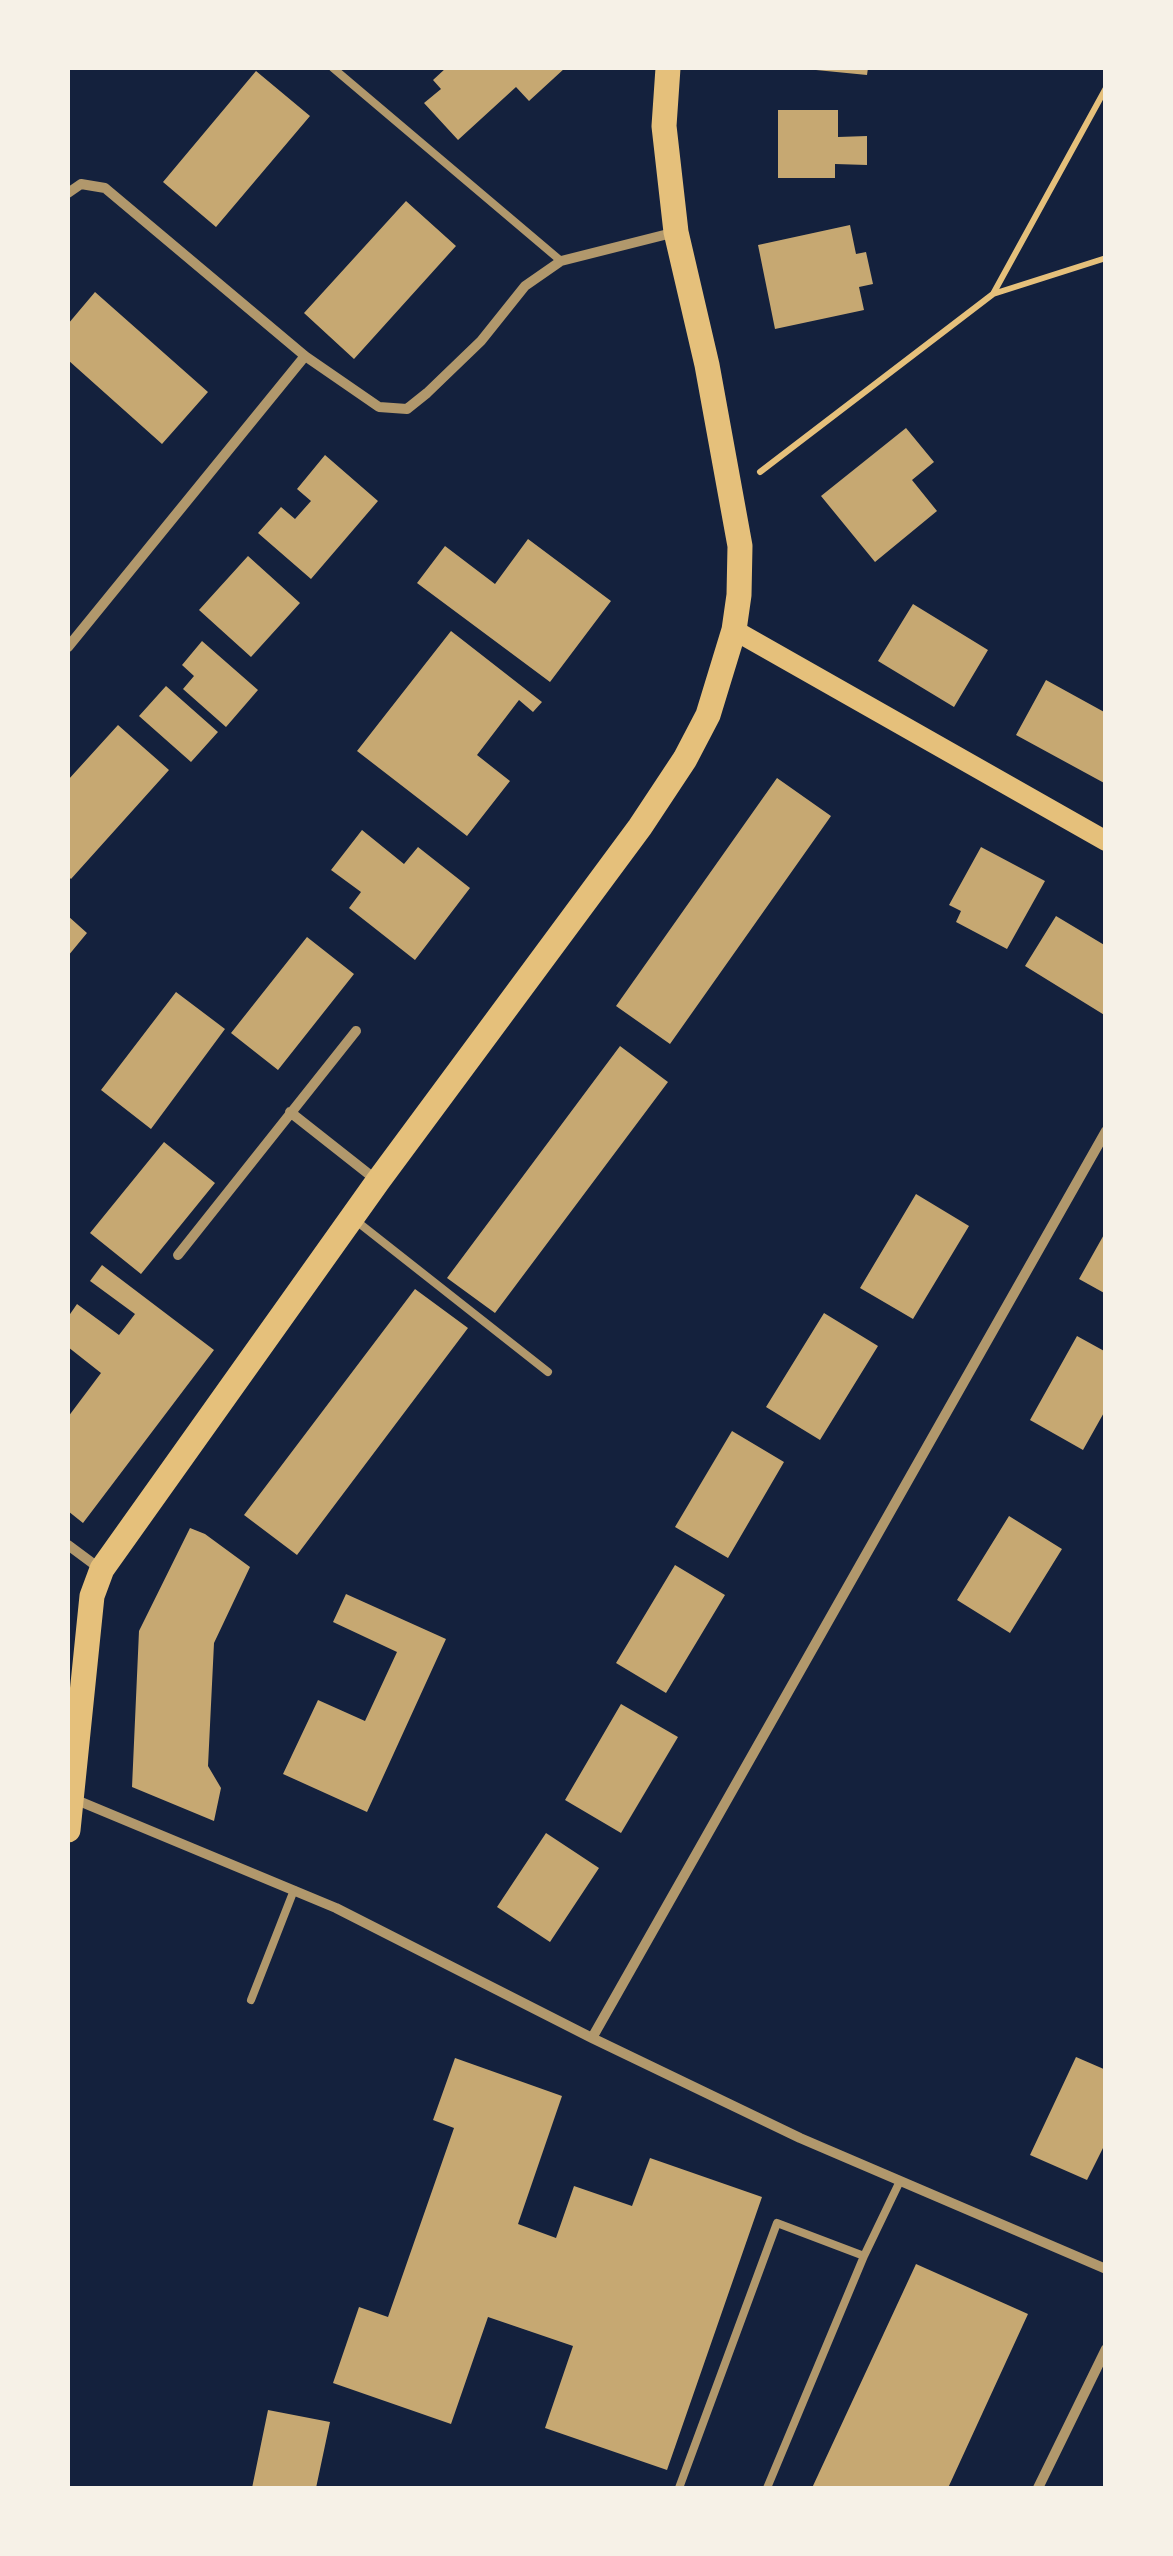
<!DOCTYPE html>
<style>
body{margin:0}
#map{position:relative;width:1173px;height:2556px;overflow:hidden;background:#14213d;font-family:"Libre Baskerville",serif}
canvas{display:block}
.frame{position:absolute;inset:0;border:70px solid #f6f1e7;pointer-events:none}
</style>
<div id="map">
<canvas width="1173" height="2556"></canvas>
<div class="frame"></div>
</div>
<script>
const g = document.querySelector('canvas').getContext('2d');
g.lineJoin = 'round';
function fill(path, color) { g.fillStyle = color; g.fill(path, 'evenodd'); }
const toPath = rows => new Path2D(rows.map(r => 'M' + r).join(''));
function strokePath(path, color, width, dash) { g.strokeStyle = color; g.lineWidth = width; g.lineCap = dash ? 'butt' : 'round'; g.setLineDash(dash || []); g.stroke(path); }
const building = toPath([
 [446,68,565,68,529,101,516,87,458,140,424,103,441,89,433,80],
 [816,68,868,68,867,75,816,70],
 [256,71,310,116,216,227,163,182],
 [778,110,838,110,838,137,867,136,867,165,835,164,835,178,778,178],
 [406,201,456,246,354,359,304,313],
 [850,225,856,254,866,252,873,284,859,287,864,310,775,329,758,245],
 [95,292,208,392,162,444,68,360,68,324],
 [906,428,934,462,912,480,937,511,875,562,821,496],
 [325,455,378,501,311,579,258,533,281,507,295,519,311,501,297,489],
 [528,539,611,601,550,682,417,583,445,546,495,584],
 [248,556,300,603,251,657,199,610],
 [913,604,988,650,954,707,878,661],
 [451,631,542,702,533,712,519,700,477,755,510,781,467,836,357,751],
 [202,641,258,690,226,727,183,689,194,676,182,665],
 [1046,680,1106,713,1106,784,1016,735],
 [166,686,218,732,191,762,139,716],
 [118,725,169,770,71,879,68,876,68,780],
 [777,778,831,816,670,1044,616,1006],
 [362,830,404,864,418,847,470,888,415,960,349,908,361,892,331,870],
 [981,847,1045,881,1007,949,956,922,961,911,949,905],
 [68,916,87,933,68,956],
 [1056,916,1106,946,1106,1016,1025,966],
 [307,937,354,974,278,1070,231,1033],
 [176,992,225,1029,151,1129,101,1090],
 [620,1046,668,1082,495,1313,447,1278],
 [164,1142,215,1183,141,1274,90,1233],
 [916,1194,969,1226,913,1319,860,1288],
 [1106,1231,1106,1294,1079,1279],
 [102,1265,214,1350,83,1523,68,1511,68,1417,101,1373,68,1347,68,1317,77,1304,119,1335,135,1314,90,1281],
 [415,1289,468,1328,297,1555,244,1515],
 [824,1313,878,1346,820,1440,766,1407],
 [1077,1336,1106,1352,1106,1409,1083,1450,1030,1420],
 [732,1431,784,1462,728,1558,675,1527],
 [1009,1516,1062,1549,1010,1633,957,1600],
 [190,1528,205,1534,250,1567,214,1643,208,1766,221,1788,214,1821,132,1787,139,1631],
 [675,1565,725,1595,666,1693,616,1663],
 [346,1594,446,1639,367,1812,283,1774,318,1700,365,1721,397,1652,333,1622],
 [621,1704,678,1737,621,1833,565,1800],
 [546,1833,599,1868,550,1942,497,1907],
 [1076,2057,1106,2070,1106,2142,1087,2180,1030,2155],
 [455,2058,562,2096,518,2224,556,2238,574,2186,632,2206,650,2158,762,2197,667,2470,545,2428,573,2346,488,2317,451,2424,333,2383,359,2307,388,2317,454,2128,433,2120],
 [916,2264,1028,2314,948,2488,812,2488],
 [268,2410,330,2422,316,2488,252,2488]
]);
const path = toPath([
 [993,294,1106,258],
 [760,472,993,294,1106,88]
]);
const service = toPath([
 [333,68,561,261],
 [355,1220,548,1372],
 [251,2000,294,1890],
 [679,2488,777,2223,864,2256],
 [767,2488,864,2256,900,2181]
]);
const minor = toPath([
 [68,193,81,184,105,188,305,356,379,407,407,409,427,393,481,341,525,286,561,261,676,232],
 [68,647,305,356],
 [290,1112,375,1179],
 [178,1255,356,1031],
 [68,1545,99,1568],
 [74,1799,336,1908,592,2038,800,2138,1106,2269],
 [592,2038,1106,1131],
 [1038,2488,1106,2349]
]);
const secondary = toPath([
 [734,630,1106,841]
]);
const primary = toPath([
 [68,1830,92,1596,102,1569,378,1181,640,827,685,759,708,715,734,630,739,595,740,546,707,365,676,232,664,126,668,68]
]);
fill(building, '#c6a872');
strokePath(path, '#e5c07b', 6);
strokePath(service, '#b1986c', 8);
strokePath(minor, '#b1986c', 10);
strokePath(secondary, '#e5c07b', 20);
strokePath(primary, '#e5c07b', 25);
</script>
